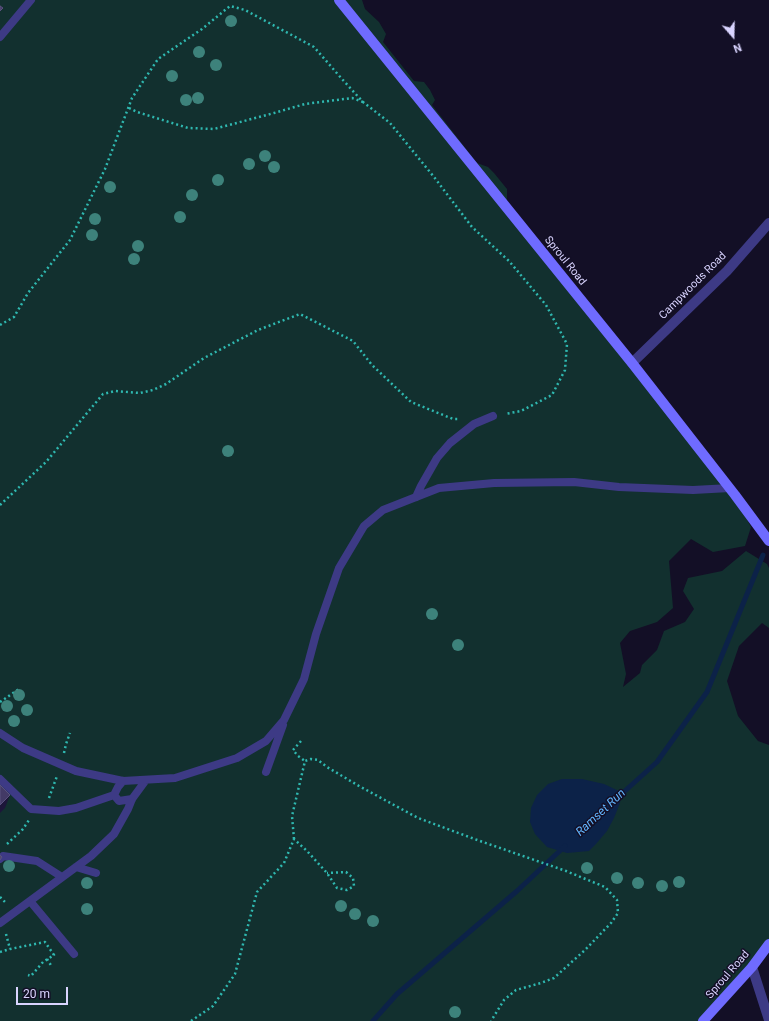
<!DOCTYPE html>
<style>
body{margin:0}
#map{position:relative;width:769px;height:1021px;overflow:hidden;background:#130f26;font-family:Roboto,sans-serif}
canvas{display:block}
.north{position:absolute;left:713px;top:16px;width:40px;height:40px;-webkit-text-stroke:3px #130f26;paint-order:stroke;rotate:160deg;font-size:11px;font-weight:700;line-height:16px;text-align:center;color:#d9d4ff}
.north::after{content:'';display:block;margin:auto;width:14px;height:18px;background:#d9d4ff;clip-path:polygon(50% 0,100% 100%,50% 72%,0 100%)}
.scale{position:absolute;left:16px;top:987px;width:52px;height:18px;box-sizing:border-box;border:2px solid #d9d4ff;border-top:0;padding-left:5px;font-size:12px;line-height:14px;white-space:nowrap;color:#d9d4ff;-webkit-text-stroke:3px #130f26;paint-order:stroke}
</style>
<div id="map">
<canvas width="769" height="1021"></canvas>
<div class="north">N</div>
<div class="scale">20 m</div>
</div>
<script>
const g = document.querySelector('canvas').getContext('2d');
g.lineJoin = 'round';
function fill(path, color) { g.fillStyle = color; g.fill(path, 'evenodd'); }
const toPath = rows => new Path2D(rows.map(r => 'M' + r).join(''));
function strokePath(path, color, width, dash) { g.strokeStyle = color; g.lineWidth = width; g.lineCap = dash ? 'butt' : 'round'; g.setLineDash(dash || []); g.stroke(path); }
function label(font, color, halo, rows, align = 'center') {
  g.font = font + ' Roboto,sans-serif'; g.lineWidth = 3; g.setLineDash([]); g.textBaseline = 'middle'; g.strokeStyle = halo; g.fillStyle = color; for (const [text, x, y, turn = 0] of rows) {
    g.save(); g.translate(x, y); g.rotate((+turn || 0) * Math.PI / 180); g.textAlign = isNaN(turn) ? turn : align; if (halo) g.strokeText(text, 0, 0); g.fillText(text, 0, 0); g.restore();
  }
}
const green = toPath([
 [0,0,362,0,365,9,379,22,386,34,383,42,414,81,424,82,430,90,435,100,432,105,477,163,488,167,494,173,507,189,507,202,735,495,731,498,741,508,751,527,745,546,713,552,691,539,669,561,673,608,657,622,630,631,620,643,626,674,623,687,640,673,642,665,657,650,664,631,685,622,694,609,683,591,688,578,722,571,746,551,767,564,769,568,769,628,762,623,739,646,727,681,738,716,758,741,769,745,769,944,703,1021,0,1021]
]);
const water = toPath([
 [562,779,582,779,604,784,621,792,620,803,614,818,607,831,596,844,589,851,567,853,547,847,535,834,530,822,531,808,537,795,548,784]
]);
const stream = toPath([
 [616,799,657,762,707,692,763,555],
 [373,1021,397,994,517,891,565,846]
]);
const path = toPath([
 [129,108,137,112,188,128,214,129,274,113,305,104,352,98,363,102],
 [0,325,14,317,28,293,70,240,105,169,132,98,158,59,202,29,230,6,245,10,314,47,342,79,363,102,390,123,434,177,472,227,509,261,546,305,567,344,565,370,552,395,521,411,505,414],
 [0,505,46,462,103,394,115,391,140,393,153,390,166,384,204,358,258,330,300,314,353,341,372,365,411,402,453,419,460,419],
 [0,702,19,689],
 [301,741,293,750,298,756,305,761],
 [64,753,66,744,70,733],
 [49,798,57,776],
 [294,839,292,816,305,761,311,759,318,760,327,767,359,786,418,818,480,841,566,871,605,887,617,900,618,913,611,923,585,950,554,978,541,983,516,990,504,1000,491,1021],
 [7,844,23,829,29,820],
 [0,897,6,903],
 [6,934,10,949],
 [0,952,10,949,45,942,54,955,43,962,31,976,28,975],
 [47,959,52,967],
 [191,1021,213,1006,235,974,257,892,284,863,294,839,307,851,327,873,337,888,347,890,354,886,353,878,346,872,327,873]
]);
const lane = toPath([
 [0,37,31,0],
 [416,497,421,486,437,458,450,443,474,424,493,416],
 [0,733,23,748,76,771,123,781,175,778,237,758,266,741,284,720,304,679,316,634,339,568,364,526,383,510,439,488,494,483,574,482,619,487,693,490,730,488],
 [266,772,283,725],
 [0,779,31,809,59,811,76,808,114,795],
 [123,781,118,787,114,795,119,801,132,799],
 [0,859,3,856,37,861,62,877],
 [76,867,96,873],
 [30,901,74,954],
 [0,923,91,856,114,834,128,809,132,799,146,780]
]);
const street = toPath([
 [632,363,727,271,769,223],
 [752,967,769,1020]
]);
const secondary = toPath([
 [339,0,632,363,735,495,769,541],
 [703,1021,752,967,769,944]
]);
const trees = [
 [231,21],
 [199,52],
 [216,65],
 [172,76],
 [198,98],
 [186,100],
 [265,156],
 [249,164],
 [274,167],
 [218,180],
 [110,187],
 [192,195],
 [180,217],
 [95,219],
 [92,235],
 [138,246],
 [134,259],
 [228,451],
 [432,614],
 [458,645],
 [19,695],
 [7,706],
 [27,710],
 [14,721],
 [9,866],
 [587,868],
 [617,878],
 [679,882],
 [87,883],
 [638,883],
 [662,886],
 [341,906],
 [87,909],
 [355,914],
 [373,921],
 [455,1012]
];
const shadedWall = toPath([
 [10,795,5,808,0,813,0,805]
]);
const building = toPath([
 [0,6,3,8,0,11,0,6],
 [0,785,10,795,0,805,0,785],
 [0,855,2,857,0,860,0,855]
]);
const streetNames = [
 ["Sproul Road",565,261,51],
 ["Campwoods Road",693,286,-45],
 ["Sproul Road",728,975,-49]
];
const waterNames = [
 ["Ramset Run",601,813,-43]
];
fill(green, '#12302f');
fill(water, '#0c2248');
strokePath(stream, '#0c2248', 5);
strokePath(path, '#2fb8b0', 2.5, [2, 3]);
strokePath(lane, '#3d3a85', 8);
strokePath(street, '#3d3a85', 10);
strokePath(secondary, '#6f6bff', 10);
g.fillStyle = '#3d827b';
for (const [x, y] of trees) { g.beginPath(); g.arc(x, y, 6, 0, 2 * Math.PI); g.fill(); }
fill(shadedWall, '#1d163a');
fill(building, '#433a66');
strokePath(building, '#5a527e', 1);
label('11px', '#d9d4ff', '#130f26', streetNames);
label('italic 12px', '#62b6ff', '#130f26', waterNames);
</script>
